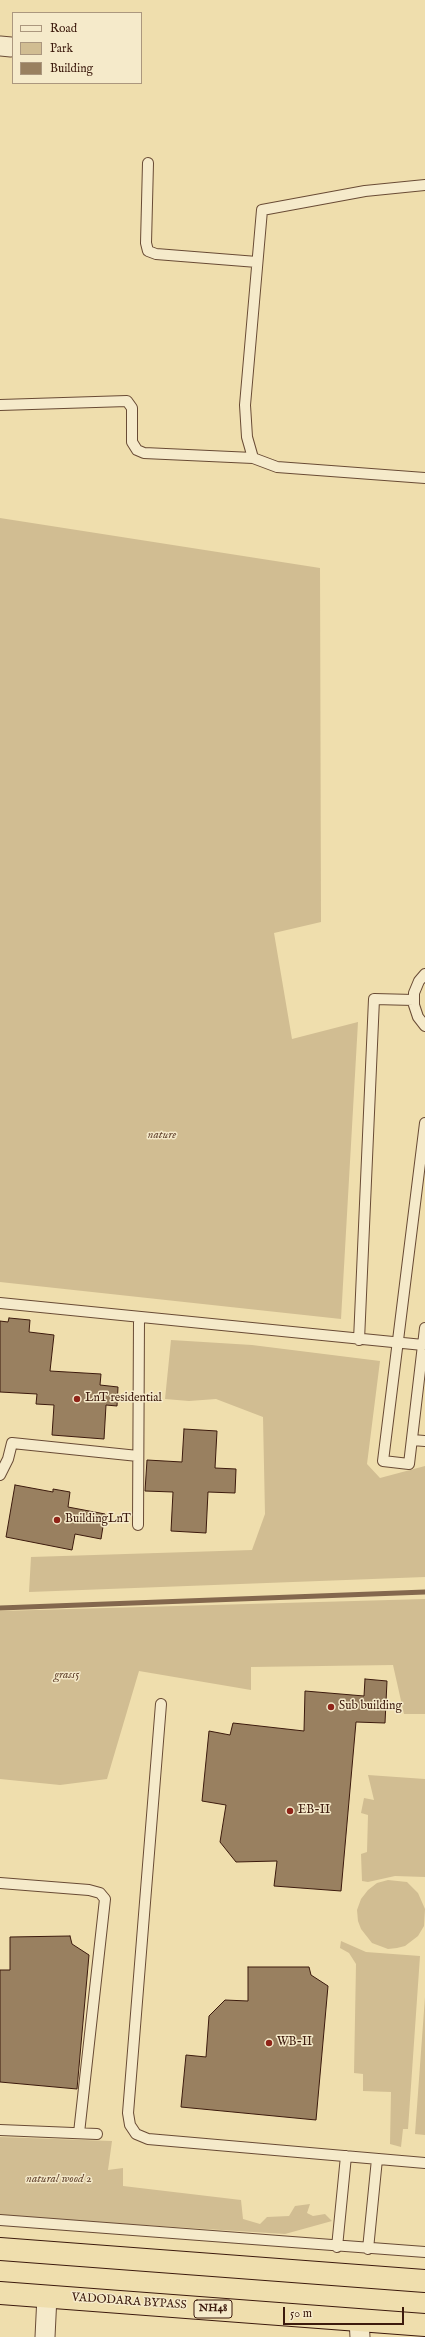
<!DOCTYPE html>
<style>
body{margin:0}
#map{position:relative;width:425px;height:2337px;overflow:hidden;background:#efdead;font-family:"IM FELL English",serif}
canvas{display:block}
.legend{position:absolute;left:12px;top:12px;width:130px;height:72px;box-sizing:border-box;background:#f5eaca;border:1px solid #ab977e;margin:0;padding:5px 7px;list-style:none;font-size:12px;color:#3c1a0d}
.legend li{display:flex;align-items:center;gap:8px;height:20px}
.legend b{width:20px;border:1px solid #ab977e}
.scale{position:absolute;left:283px;top:2307px;width:121px;height:18px;box-sizing:border-box;border:2px solid #3c1a0d;border-top:0;padding-left:5px;font-size:12px;line-height:14px;white-space:nowrap;color:#3c1a0d;-webkit-text-stroke:3px #f5eaca;paint-order:stroke}
</style>
<div id="map">
<canvas width="425" height="2337"></canvas>
<ul class="legend">
<li><b style="height:5px;background:#f5eaca"></b>Road</li>
<li><b style="height:11px;background:#d1bd92"></b>Park</li>
<li><b style="height:11px;background:#998060"></b>Building</li>
</ul>
<div class="scale">50 m</div>
</div>
<script>
const g = document.querySelector('canvas').getContext('2d');
g.lineJoin = 'round';
function fill(path, color) { g.fillStyle = color; g.fill(path, 'evenodd'); }
const toPath = rows => new Path2D(rows.map(r => 'M' + r).join(''));
function strokePath(path, color, width, dash) { g.strokeStyle = color; g.lineWidth = width; g.lineCap = dash ? 'butt' : 'round'; g.setLineDash(dash || []); g.stroke(path); }
function label(font, color, halo, rows, align = 'center') {
  g.font = font + ' "IM FELL English",serif'; g.lineWidth = 3; g.setLineDash([]); g.textBaseline = 'middle'; g.strokeStyle = halo; g.fillStyle = color; for (const [text, x, y, turn = 0] of rows) {
    g.save(); g.translate(x, y); g.rotate((+turn || 0) * Math.PI / 180); g.textAlign = isNaN(turn) ? turn : align; if (halo) g.strokeText(text, 0, 0); g.fillText(text, 0, 0); g.restore();
  }
}
const green = toPath([
 [0,518,320,568,321,922,274,933,292,1039,358,1022,341,1319,0,1282],
 [171,1340,252,1345,380,1361,367,1464,380,1478,425,1466,425,1577,29,1592,31,1557,252,1550,265,1514,263,1417,216,1399,189,1401,165,1399],
 [425,1599,425,1714,404,1714,393,1665,251,1667,251,1690,139,1671,107,1779,60,1785,0,1779,0,1611],
 [368,1775,425,1779,425,1877,395,1876,368,1882,362,1881,361,1854,367,1852,368,1815,361,1813,364,1798,374,1800],
 [388,1880,407,1882,418,1893,425,1909,424,1926,418,1936,405,1946,397,1948,388,1949,372,1943,361,1929,358,1921,357,1910,361,1899,368,1890,377,1883],
 [341,1941,366,1952,420,1956,408,2129,403,2129,401,2147,390,2144,391,2092,363,2091,363,2074,354,2073,356,1964,349,1953,340,1948],
 [425,1997,425,2135,415,2134],
 [0,2137,112,2141,108,2170,123,2168,123,2186,241,2200,243,2219,260,2224,267,2217,289,2216,295,2206,310,2204,307,2213,313,2216,325,2214,332,2221,285,2234,0,2216]
]);
const stream = toPath([
 [0,1608,425,1592]
]);
const building = toPath([
 [9,1318,30,1320,29,1332,54,1335,50,1371,101,1374,100,1385,118,1387,117,1406,106,1405,104,1439,52,1435,54,1405,36,1404,37,1394,0,1392,0,1321,8,1322,9,1318],
 [184,1429,217,1431,215,1468,236,1469,235,1493,208,1492,206,1533,171,1531,173,1492,145,1491,147,1460,182,1462,184,1429],
 [15,1485,53,1492,53,1489,70,1492,68,1507,105,1514,101,1539,75,1534,72,1550,6,1537,15,1485],
 [365,1679,387,1681,385,1723,356,1722,341,1891,274,1886,277,1861,236,1862,220,1842,226,1805,202,1801,209,1731,230,1735,233,1723,304,1731,305,1691,364,1696,365,1679],
 [70,1936,72,1944,89,1955,77,2089,0,2082,0,1970,10,1970,10,1937,70,1936],
 [248,1967,309,1967,311,1975,328,1986,316,2120,181,2107,186,2055,206,2057,209,2016,225,2000,248,2001,248,1967]
]);
const service = toPath([
 [148,163,146,243,148,251,156,254,257,262],
 [425,185,365,191,262,210,245,405,247,437,253,458,277,467,425,478],
 [0,405,127,401,132,408,132,442,137,450,144,453,253,458],
 [425,974,419,981,414,993,414,1005,418,1017,425,1026],
 [425,1123,383,1461,409,1464,425,1328],
 [0,1303,423,1345],
 [359,1340,374,999,414,1000],
 [412,1440,425,1441],
 [0,1475,8,1459,12,1443,138,1456],
 [138,1525,139,1318],
 [161,1704,128,2113,130,2125,136,2134,148,2139,425,2163],
 [0,1883,89,1890,100,1893,105,1899,79,2133],
 [0,2130,97,2134],
 [0,2220,425,2252],
 [337,2247,346,2156],
 [368,2249,377,2159]
]);
const minor = toPath([
 [0,46,11,47],
 [359,2320,360,2337],
 [45,2337,47,2296]
]);
const trunk = toPath([
 [0,2249,425,2281],
 [0,2293,425,2325]
]);
const markers = [
 [77,1399,4,"#8f2418"],
 [57,1520,4,"#8f2418"],
 [331,1707,4,"#8f2418"],
 [290,1811,4,"#8f2418"],
 [269,2043,4,"#8f2418"]
];
const shields = [
 [213,2309,38]
];
const shieldNames = [
 ["NH48",213,2309]
];
const parkNames = [
 ["nature",162,1136],
 ["grass5",67,1676],
 ["natural wood 2",59,2180]
];
const poiNames = [
 ["LnT residential",85,1399],
 ["BuildingLnT",65,1520],
 ["Sub building",339,1707],
 ["EB-II",298,1811],
 ["WB-II",277,2043]
];
const streetNames = [
 ["VADODARA BYPASS",129,2302,4]
];
fill(green, '#d1bd92');
strokePath(stream, '#83674d', 5);
fill(building, '#998060');
strokePath(building, '#3c1a0d', 1);
strokePath(service, '#694b35', 12);
strokePath(minor, '#694b35', 21);
strokePath(trunk, '#3c1a0d', 24);
strokePath(service, '#f5eaca', 10);
strokePath(minor, '#f5eaca', 19);
strokePath(trunk, '#efdead', 22);
for (const [x, y, r, color] of markers) { const dot = new Path2D(); dot.arc(x, y, r, 0, 2 * Math.PI); g.fillStyle = color; g.fill(dot); strokePath(dot, '#f5eaca', 1.5); }
for (const [x, y, w] of shields) { const box = new Path2D(); box.roundRect(x - w / 2, y - 9, w, 18, 3); g.fillStyle = '#f5eaca'; g.fill(box); strokePath(box, '#3c1a0d', 1); }
label('bold 11px', '#3c1a0d', null, shieldNames);
label('italic 12px', '#694b35', '#f5eaca', parkNames);
label('12px', '#3c1a0d', '#f5eaca', poiNames, 'left');
label('12px', '#3c1a0d', '#f5eaca', streetNames);
</script>
